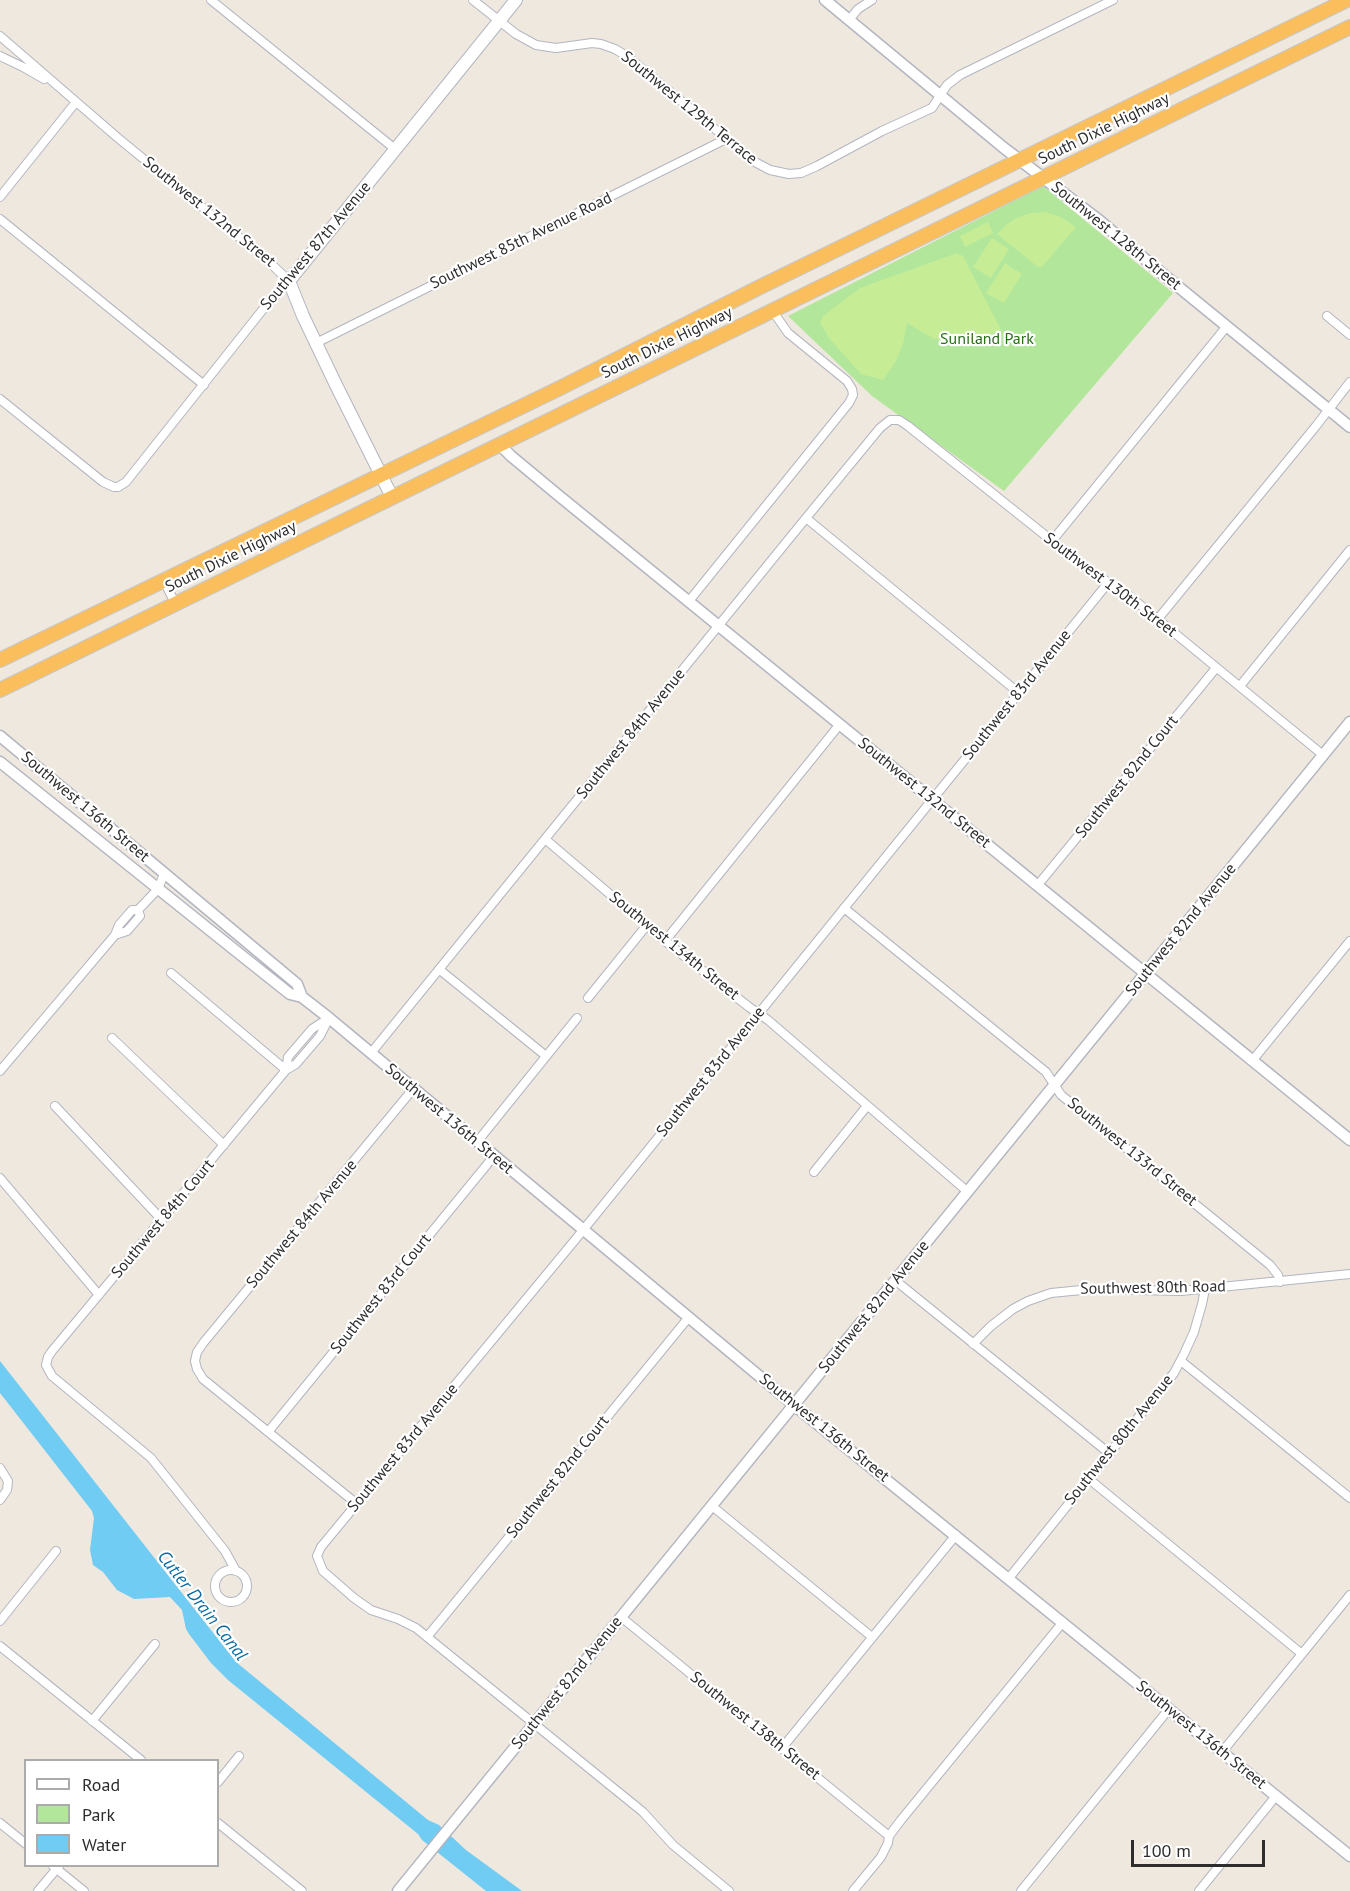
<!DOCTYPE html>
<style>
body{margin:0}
#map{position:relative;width:1350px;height:1891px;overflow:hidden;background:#eee8df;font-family:"PT Sans",sans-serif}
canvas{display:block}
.legend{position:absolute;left:24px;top:1759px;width:195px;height:108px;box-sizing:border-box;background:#fff;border:2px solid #ababab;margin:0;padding:8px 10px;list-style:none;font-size:18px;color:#2d2d2d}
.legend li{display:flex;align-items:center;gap:12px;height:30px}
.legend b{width:30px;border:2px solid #ababab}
.scale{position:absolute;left:1131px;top:1840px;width:134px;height:27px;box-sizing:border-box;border:3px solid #2d2d2d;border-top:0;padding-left:8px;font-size:18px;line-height:21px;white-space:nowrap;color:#2d2d2d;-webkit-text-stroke:4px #fff;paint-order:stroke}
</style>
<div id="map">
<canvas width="1350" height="1891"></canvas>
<ul class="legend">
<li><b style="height:8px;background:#fff"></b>Road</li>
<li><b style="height:16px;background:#b2e69b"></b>Park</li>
<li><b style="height:16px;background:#70ccf2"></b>Water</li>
</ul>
<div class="scale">100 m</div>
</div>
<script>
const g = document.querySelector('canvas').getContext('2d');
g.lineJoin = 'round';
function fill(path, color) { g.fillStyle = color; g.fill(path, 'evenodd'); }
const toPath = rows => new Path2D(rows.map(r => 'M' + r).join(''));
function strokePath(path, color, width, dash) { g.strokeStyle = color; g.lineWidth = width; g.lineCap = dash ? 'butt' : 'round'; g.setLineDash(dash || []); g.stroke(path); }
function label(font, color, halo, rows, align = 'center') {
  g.font = font + ' "PT Sans",sans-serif'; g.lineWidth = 4.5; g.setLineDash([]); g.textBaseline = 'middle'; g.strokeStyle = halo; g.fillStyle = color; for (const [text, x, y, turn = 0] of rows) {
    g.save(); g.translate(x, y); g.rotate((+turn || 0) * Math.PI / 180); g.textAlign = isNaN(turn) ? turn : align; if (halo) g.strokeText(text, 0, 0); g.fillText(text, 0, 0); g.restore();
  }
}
const green = toPath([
 [1043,186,1173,293,1004,491,872,396,788,316]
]);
const pitch = toPath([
 [1045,212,1061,217,1076,227,1042,267,1038,267,997,234,1006,225,1016,218,1031,213],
 [988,222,993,233,965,247,960,236],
 [992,238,1009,249,991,278,973,267],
 [957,253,963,256,1001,330,979,339,962,341,934,339,907,323,903,344,896,361,883,380,861,374,829,338,820,323,823,316,860,288],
 [1005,263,1022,274,1004,303,986,293]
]);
const water = toPath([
 [0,1361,236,1662,428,1820,439,1825,466,1850,522,1891,486,1891,422,1840,418,1834,228,1680,211,1663,189,1634,186,1629,182,1610,170,1597,134,1599,117,1590,103,1572,93,1565,90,1550,94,1518,92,1511,0,1393]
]);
const minor = toPath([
 [211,0,395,149],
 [473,0,516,34,536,45,556,48,592,43,601,44,615,49,628,57,755,162,770,170,789,174,801,173,817,166,882,131,932,108,947,85,960,75,1113,0],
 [849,20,858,9,872,0],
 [0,36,118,138,267,260,289,281,264,308,126,482,118,487,114,487,103,482,0,399],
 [0,56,23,67,44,79],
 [0,197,76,102],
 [0,219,204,385],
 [1327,316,1350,335],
 [316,343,726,139],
 [806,518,1019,693],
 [1052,541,1227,326],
 [164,581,175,603],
 [689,601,849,403,853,395,852,389,847,381,788,333,772,310],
 [1157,620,1316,426,1350,382],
 [1240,686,1350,550],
 [545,839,665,941,749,1007,768,1020,968,1192],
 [1037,886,1216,668],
 [844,908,1046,1072,1061,1095,1270,1265,1278,1275,1280,1282],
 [115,935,127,931,140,916,138,910],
 [665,941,840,724],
 [440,970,546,1056],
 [171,973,286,1070,52,1351,48,1357,46,1365,52,1376,151,1458,225,1551,236,1571],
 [588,998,647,925],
 [329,1018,320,1036,296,1064,286,1070,288,1057,312,1029,329,1018],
 [112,1038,224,1145],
 [371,1053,806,518,880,428,890,420,899,420,908,426,1090,571,1127,594,1323,755],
 [1252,1061,1350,941],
 [0,1071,115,935,119,925,126,917,132,910,138,910,158,889,164,874],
 [55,1106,162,1220],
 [477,1142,577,1018],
 [814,1172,867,1106],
 [0,1178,99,1295],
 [896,1281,1110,1454],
 [973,1344,991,1326,1013,1309,1028,1301,1051,1293,1092,1289,1181,1291,1350,1274],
 [1181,1361,1350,1498],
 [268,1432,494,1156],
 [0,1468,8,1481,7,1490,0,1500],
 [1089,1479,1302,1654],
 [357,1504,203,1379,197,1369,195,1361,197,1352,204,1342,413,1089],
 [712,1506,872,1637],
 '215 1586a16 16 0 1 1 32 0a16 16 0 1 1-32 0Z',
 [1009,1578,1174,1373,1184,1354,1194,1332,1202,1304,1205,1289],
 [621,1617,889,1836],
 [0,1621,56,1551],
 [427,1637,689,1317],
 [0,1646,141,1760],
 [92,1721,155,1644],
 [782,1748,956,1535],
 [1222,1752,1350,1595],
 [218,1782,239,1756],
 [0,1823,26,1844],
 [218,1823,302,1891],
 [53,1866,84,1891],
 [38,1891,59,1866],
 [729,1891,673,1845,643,1812,416,1628,398,1619,371,1610,354,1598,323,1571,317,1556,321,1547,575,1240,1108,583],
 [853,1891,881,1857,888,1843,889,1836,901,1820,1063,1622],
 [1021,1891,1169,1709],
 [1199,1891,1276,1796]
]);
const tertiary = toPath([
 [825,0,1004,148,1100,221,1159,271,1350,427],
 [499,444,511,456,558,495,1350,1140],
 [0,736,297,984,302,997],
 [0,762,236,951,290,994,302,997,329,1018,794,1405,1350,1856],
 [398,1891,1350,722]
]);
const secondary = toPath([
 [392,497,336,385,303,316,289,281,516,0]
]);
const trunk = toPath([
 [0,660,560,388,760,287,1347,0],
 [0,690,1350,27]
]);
const streetNames = [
 ["Southwest 129th Terrace",689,108,39],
 ["South Dixie Highway",1104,129,-26],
 ["Southwest 132nd Street",209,212,39],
 ["Southwest 128th Street",1116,236,39],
 ["Southwest 85th Avenue Road",521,241,-26],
 ["Southwest 87th Avenue",316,246,-50],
 ["South Dixie Highway",667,343,-26],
 ["South Dixie Highway",231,557,-26],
 ["Southwest 130th Street",1110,585,37],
 ["Southwest 83rd Avenue",1017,695,-51],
 ["Southwest 84th Avenue",631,734,-51],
 ["Southwest 82nd Court",1127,777,-51],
 ["Southwest 132nd Street",924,793,39],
 ["Southwest 136th Street",85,807,40],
 ["Southwest 82nd Avenue",1181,930,-51],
 ["Southwest 134th Street",674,946,39],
 ["Southwest 83rd Avenue",711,1072,-51],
 ["Southwest 136th Street",449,1119,40],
 ["Southwest 133rd Street",1132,1152,39],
 ["Southwest 84th Court",163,1219,-50],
 ["Southwest 84th Avenue",302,1224,-50],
 ["Southwest 80th Road",1153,1288,-1],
 ["Southwest 83rd Court",381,1294,-51],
 ["Southwest 82nd Avenue",874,1307,-51],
 ["Southwest 136th Street",824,1428,39],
 ["Southwest 80th Avenue",1119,1440,-51],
 ["Southwest 83rd Avenue",403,1448,-50],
 ["Southwest 82nd Court",558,1477,-51],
 ["Southwest 82nd Avenue",567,1683,-51],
 ["Southwest 138th Street",755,1726,39],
 ["Southwest 136th Street",1201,1735,39]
];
const parkNames = [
 ["Suniland Park",987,339]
];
const waterNames = [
 ["Cutler Drain Canal",202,1606,52]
];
fill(green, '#b2e69b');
fill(pitch, '#c6ed96');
fill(water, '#70ccf2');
strokePath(minor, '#b3b5c0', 10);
strokePath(tertiary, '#b3b5c0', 13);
strokePath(secondary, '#b3b5c0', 14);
strokePath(trunk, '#c8c8c8', 16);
strokePath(minor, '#fff', 8);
strokePath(tertiary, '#fff', 10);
strokePath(secondary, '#fff', 12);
strokePath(trunk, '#fabe5c', 14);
label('16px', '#2d2d2d', '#fff', streetNames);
label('16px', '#286d19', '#fff', parkNames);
label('italic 18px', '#0a6aa3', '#fff', waterNames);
</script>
